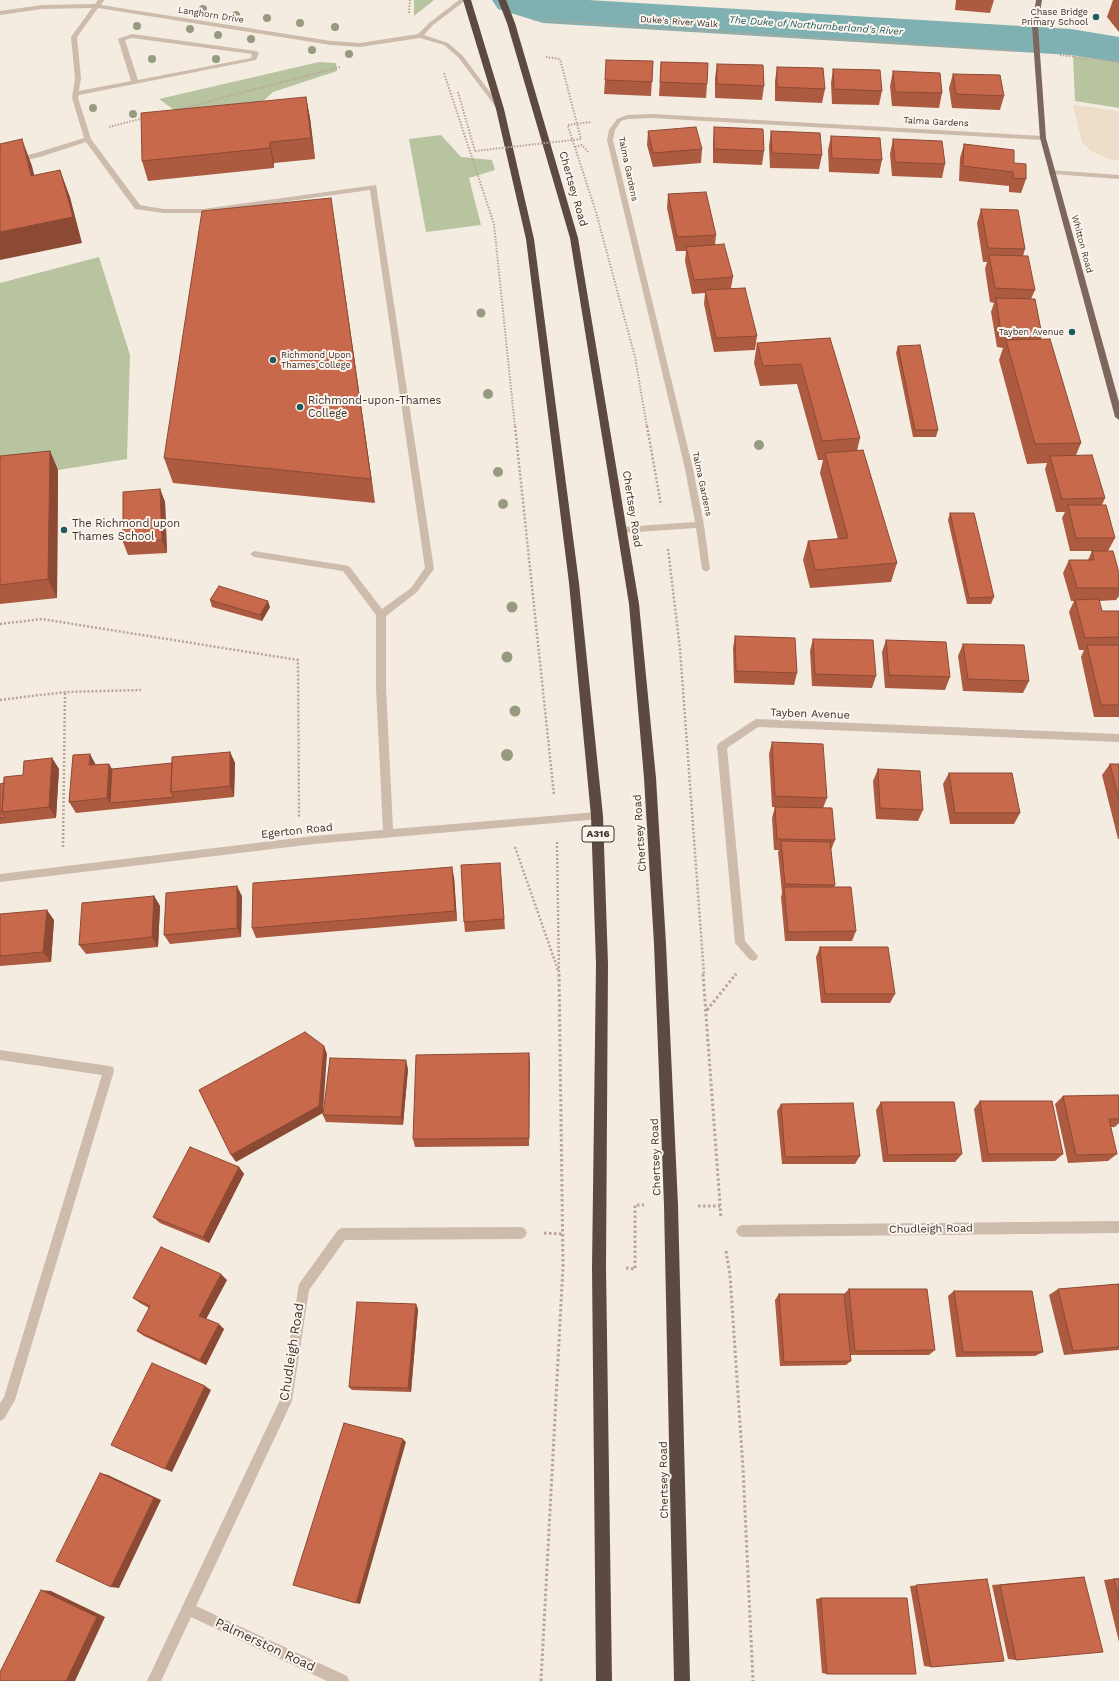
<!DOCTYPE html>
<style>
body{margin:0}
canvas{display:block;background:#f4ebe1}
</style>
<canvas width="1119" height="1681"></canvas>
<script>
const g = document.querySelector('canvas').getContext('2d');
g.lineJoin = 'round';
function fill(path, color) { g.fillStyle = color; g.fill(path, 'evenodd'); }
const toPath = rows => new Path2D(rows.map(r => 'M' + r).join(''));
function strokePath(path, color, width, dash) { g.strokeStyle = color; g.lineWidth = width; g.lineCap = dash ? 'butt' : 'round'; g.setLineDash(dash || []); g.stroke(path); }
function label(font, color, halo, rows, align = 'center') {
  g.font = font + ' "Work Sans",sans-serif'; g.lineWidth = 4; g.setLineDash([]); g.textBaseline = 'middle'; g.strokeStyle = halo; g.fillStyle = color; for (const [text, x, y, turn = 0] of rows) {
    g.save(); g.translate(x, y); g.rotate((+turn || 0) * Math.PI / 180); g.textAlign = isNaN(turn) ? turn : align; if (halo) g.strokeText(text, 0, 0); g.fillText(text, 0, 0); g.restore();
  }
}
const green = toPath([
 [414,0,434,0,414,16],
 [1073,56,1119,63,1119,108,1075,101],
 [319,62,336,63,337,71,273,92,261,103,181,115,159,99],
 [441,135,461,157,492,160,495,170,469,178,481,225,426,232,409,139],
 [99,257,130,355,127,459,58,470,0,477,0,283]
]);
const plaza = toPath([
 [1073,105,1119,111,1119,161,1106,158,1091,151,1082,142]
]);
const river = toPath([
 [492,0,588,0,1071,29,1119,37,1119,63,1071,55,543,23,498,9,492,0]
]);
const pathFar2 = toPath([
 [409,13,410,0],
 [535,20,1015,51],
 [1060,55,1119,62],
 [546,57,560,59],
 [444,73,494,224,515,427],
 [458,92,475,151],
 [176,110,340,67],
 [568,125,591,122],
 [568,126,596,212,635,357,647,427],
 [109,127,144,118],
 [575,147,582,145,588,152]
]);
const pathFar1 = toPath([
 [515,426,554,795],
 [647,426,661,505],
 [668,549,680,649,704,975],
 [0,624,42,619,298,660,299,817],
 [0,700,65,692,141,690],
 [557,842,559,975],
 [63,847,65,692],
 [515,847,558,970],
 [735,975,736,974]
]);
const path = toPath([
 [703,974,721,1218],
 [707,1010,736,974],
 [698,1206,720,1206],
 [544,1233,562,1234],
 [726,1251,730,1275,743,1468,753,1681],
 [626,1268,635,1269,635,1205,644,1205],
 [541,1681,563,1266,559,974]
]);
const minor = toPath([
 [98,0,104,0,101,5,331,41,360,43,418,34,429,23,459,0,466,0,433,25,424,35,448,43,462,55,502,108,502,110,498,110,458,57,444,45,420,38,360,47,331,45,98,8,77,37,81,78,79,91,131,81,118,39,132,34,256,51,259,53,256,60,79,95,78,98,91,139,140,205,163,209,203,209,376,185,434,569,417,592,386,616,386,688,393,829,597,812,600,813,602,816,600,819,314,844,0,882,0,874,314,836,383,830,376,688,376,615,343,571,254,557,250,554,254,551,349,566,382,609,411,588,425,568,370,190,203,213,163,213,135,209,86,142,40,157,0,166,0,162,36,153,84,138,72,98,75,78,71,37,92,8,42,9,0,15,0,11,42,5,95,4,98,0],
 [132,38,252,54,251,58,138,80,125,40,132,38],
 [652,114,1043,136,1046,138,1043,140,652,118,628,119,621,121,615,130,613,140,693,469,704,525,710,569,706,572,702,569,696,528,622,533,618,530,622,527,695,522,685,469,607,140,609,130,617,119,627,115,652,114],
 [1049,170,1119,175,1119,179,1052,174,1049,174,1049,170],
 [756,719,1119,734,1119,742,758,727,727,748,745,941,758,956,757,959,753,961,749,959,735,943,717,746,719,743,756,719],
 [0,1050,109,1066,113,1067,114,1071,15,1400,4,1419,0,1421,0,1403,4,1397,102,1075,0,1060,0,1050],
 [1119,1221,1119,1233,742,1237,738,1235,736,1231,738,1227,742,1225,1119,1221],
 [521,1227,525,1229,527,1233,525,1237,521,1239,345,1240,309,1290,292,1401,196,1606,347,1676,349,1681,327,1681,191,1617,161,1681,147,1681,280,1400,299,1284,338,1230,342,1228,521,1227]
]);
const major = toPath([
 [1036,0,1042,0,1038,26,1046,138,1119,402,1119,420,1115,417,1040,138,1032,26,1036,0]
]);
const highway = toPath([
 [463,0,471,0,504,109,534,239,579,583,603,816,608,964,606,1267,612,1681,596,1681,592,1267,596,964,591,816,569,583,526,239,496,109,463,0],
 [498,0,506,0,515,23,578,238,639,604,656,778,666,944,678,1205,690,1681,674,1681,664,1205,654,944,644,778,629,604,570,238,507,23,498,0]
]);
const pathBridge = toPath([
 [475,151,581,139,560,59]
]);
const trees = [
 [203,9,4],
 [236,15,4],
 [267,18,4],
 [300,23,4],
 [137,26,4],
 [335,27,4],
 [190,29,4],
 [218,35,4],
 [251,39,4],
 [312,50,4],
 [349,54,4],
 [152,59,4],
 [216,59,4],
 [93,108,4],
 [133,114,4],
 [481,313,4.5],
 [488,394,5],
 [759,445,5],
 [498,472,5],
 [503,504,5],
 [512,607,5.5],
 [507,657,5.5],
 [515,711,5.5],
 [507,755,6]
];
const wall = toPath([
 [956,0,994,0,990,13,955,10],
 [1113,0,1119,0,1119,32,1107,17],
 [653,61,651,96,604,94,605,80],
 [661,62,707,84,706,98,659,96],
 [717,64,764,86,762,100,715,98,715,78],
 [777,67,825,89,822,103,775,101,775,81],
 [833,69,882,91,879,105,832,104,831,83],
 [893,71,942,93,939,108,892,106,890,86],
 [953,74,1004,96,1000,110,952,108,949,88],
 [306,97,310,118,315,159,274,163,274,168,148,181,142,161],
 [714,127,764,151,762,165,713,163,713,141],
 [648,131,702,149,701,163,653,167,647,145],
 [771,131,822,155,819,169,770,168,769,146],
 [831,136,882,160,879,174,829,172,828,150],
 [893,139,945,164,942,178,892,176,890,154],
 [964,144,1014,163,1026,179,1021,193,1009,192,1009,186,959,181,960,158],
 [668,194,716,235,715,245,733,277,731,288,757,336,755,350,714,352,704,304,705,293,692,294,685,261,686,251,676,251,667,208],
 [331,198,375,503,173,483,164,458],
 [981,209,1025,249,1023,256,1035,290,1031,299,1042,335,1041,339,1081,443,1076,455,1105,498,1102,505,1115,538,1108,551,1070,551,1062,518,1065,512,1056,512,1045,469,1047,463,1027,464,999,360,1003,348,997,347,991,312,994,303,990,302,985,269,987,262,983,262,977,223],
 [830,338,860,438,857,451,897,563,891,582,810,588,803,560,808,541,838,539,820,473,823,460,818,460,797,384,760,386,754,363,757,343],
 [898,346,938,430,936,437,913,437,896,353],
 [50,451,58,470,57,598,0,604,0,456],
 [160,489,165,502,167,553,128,555,123,542],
 [950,513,994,597,991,604,967,604,948,520],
 [1092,551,1119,573,1119,596,1116,600,1099,601,1102,611,1119,611,1119,717,1094,717,1081,657,1084,650,1079,650,1069,612,1074,601,1071,601,1063,573,1069,560,1088,560],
 [210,600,270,607,262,621,212,607],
 [735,636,797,673,794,685,734,683,733,648],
 [813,639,876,676,872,688,812,686,810,651],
 [886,640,950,677,945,690,885,688,882,652],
 [963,644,1029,681,1023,693,963,691,958,656],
 [772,742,827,798,823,808,835,840,831,850,835,885,834,887,856,931,852,941,785,941,781,897,782,893,778,852,779,850,774,850,772,818,775,807,772,807,769,754],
 [230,752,235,763,234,797,76,813,69,802,96,765,109,764,112,769,172,763],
 [52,758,59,769,56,818,0,824,0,784,4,783,23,775],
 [1110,764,1119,764,1119,839,1118,839,1102,775],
 [878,769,923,810,918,821,876,819,873,781],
 [949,773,1020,813,1014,824,950,824,943,784],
 [500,863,505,929,465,932,464,922],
 [454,877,457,921,256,938,252,928],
 [154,896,160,906,158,947,86,954,79,945],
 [242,896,241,937,170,944,164,935],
 [0,914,54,920,51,962,0,966],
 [820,947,895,994,890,1003,821,1003,816,957],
 [529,1053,529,1146,415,1147,413,1139],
 [408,1069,403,1125,326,1122,323,1115],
 [1063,1096,1119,1100,1119,1123,1115,1127,1110,1127,1117,1154,1108,1161,1068,1163,1055,1104],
 [980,1101,1063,1154,1055,1161,982,1162,974,1109],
 [881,1102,962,1154,955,1162,883,1162,876,1110],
 [781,1104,860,1156,855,1164,782,1164,777,1111],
 [239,1167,244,1174,209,1243,160,1223,153,1217],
 [227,1280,206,1319,224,1329,206,1365,144,1336,137,1331,149,1308,140,1303,133,1298],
 [1119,1284,1119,1350,1064,1355,1049,1295,1058,1289],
 [849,1289,935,1350,929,1355,851,1355,851,1361,846,1365,780,1366,775,1300,779,1294,844,1294],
 [954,1291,1043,1352,1035,1356,956,1357,948,1296],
 [418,1309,411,1392,352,1390,349,1387],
 [1084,1577,1016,1660,1008,1659,992,1585],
 [1119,1578,1119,1642,1104,1580],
 [987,1579,931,1667,924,1666,910,1586],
 [821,1598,827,1674,822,1673,816,1599]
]);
const shadedWall = toPath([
 [306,97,310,118,315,159,311,138],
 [22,139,32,166,41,203,31,176],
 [270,142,274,163,274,168,270,148],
 [60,170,70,197,82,243,0,260,0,232],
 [331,198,335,224,375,503,371,479],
 [50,451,58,470,57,598,48,579],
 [160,489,165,502,167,553,162,540],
 [268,601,270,607,262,621,260,615],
 [230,752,235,763,234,797,230,786],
 [90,754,96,765,89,765],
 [52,758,59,769,56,818,49,807],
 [109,764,115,775,110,803,107,798],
 [452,867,454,877,457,921,455,911],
 [237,886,242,896,241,937,237,928],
 [154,896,160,906,158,947,152,937],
 [47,910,54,920,51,962,43,952],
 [324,1046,327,1054,323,1113,236,1162,231,1155],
 [529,1053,530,1062,529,1146],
 [406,1060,408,1069,403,1125,401,1117],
 [239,1167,244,1174,209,1243,203,1237],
 [221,1274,227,1280,205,1321,199,1316],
 [416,1304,418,1309,411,1392,408,1388],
 [219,1324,224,1329,206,1365,200,1360],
 [205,1386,211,1390,172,1472,165,1469],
 [403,1439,406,1442,360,1604,356,1603],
 [100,1473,108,1475,161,1500,119,1588,111,1587],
 [41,1590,51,1591,105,1617,75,1681,66,1681]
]);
const building = toPath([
 [606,60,653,61,652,82,605,80,606,60],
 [661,62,708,63,707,84,660,82,661,62],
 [717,64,763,65,764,86,717,84,717,64],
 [777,67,823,68,825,89,777,87,777,67],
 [833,69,880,70,882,91,834,89,833,69],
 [893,71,940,73,942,93,895,92,893,71],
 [953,74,1000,75,1004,96,956,94,953,74],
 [306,97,311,138,270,142,270,148,142,161,141,113,306,97],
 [696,127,702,149,653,153,648,131,696,127],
 [714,127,763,129,764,151,714,149,714,127],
 [771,131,820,133,822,155,772,153,771,131],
 [831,136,880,138,882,160,832,158,831,136],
 [22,139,31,176,60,170,73,217,0,232,0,144,22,139],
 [893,139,942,141,945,164,895,162,893,139],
 [964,144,1014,150,1014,163,1026,164,1026,179,1013,178,1013,172,963,166,964,144],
 [706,192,716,235,677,237,668,194,706,192],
 [331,198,371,479,164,458,202,211,331,198],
 [981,209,1018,210,1025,249,988,248,981,209],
 [724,244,733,277,694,280,686,247,724,244],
 [989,255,1028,256,1035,290,995,288,989,255],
 [745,288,757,336,716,338,705,290,745,288],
 [996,298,1035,299,1042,335,1001,333,996,298],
 [830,338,860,438,822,441,801,364,763,366,757,343,830,338],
 [1050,339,1081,443,1035,444,1006,340,1050,339],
 [920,345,938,430,915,430,898,346,920,345],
 [863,450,897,563,815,570,808,541,848,538,825,453,863,450],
 [50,451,48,579,0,585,0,456,50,451],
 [1092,455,1105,498,1062,499,1050,456,1092,455],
 [160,489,162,540,123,542,123,492,160,489],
 [1068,505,1106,505,1115,538,1076,538,1068,505],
 [950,513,974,513,994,597,969,598,950,513],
 [1092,551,1113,551,1119,573,1119,588,1077,588,1069,560,1094,560,1092,551],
 [219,586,268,601,260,615,210,600,219,586],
 [1099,599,1102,611,1119,611,1119,637,1085,638,1075,600,1099,599],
 [735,636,795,638,797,673,736,671,735,636],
 [813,639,873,640,876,676,815,674,813,639],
 [886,640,946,642,950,677,889,675,886,640],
 [963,644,1024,645,1029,681,968,679,963,644],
 [1087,645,1119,645,1119,705,1101,705,1087,645],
 [772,742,823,744,827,798,775,796,772,742],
 [230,752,230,786,171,792,172,757,230,752],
 [90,754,89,765,109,764,107,798,69,802,73,755,90,754],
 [52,758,49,807,2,812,4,777,23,775,24,761,52,758],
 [172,763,171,792,174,797,110,803,112,769,172,763],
 [1110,764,1119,764,1119,800,1110,764],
 [878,769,920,771,923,810,880,808,878,769],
 [949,773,1012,773,1020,813,955,813,949,773],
 [4,783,2,812,5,818,0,818,0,784,4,783],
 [775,807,832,808,835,840,777,839,775,807],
 [781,841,830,842,835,885,785,884,781,841],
 [500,863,504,919,464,922,461,865,500,863],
 [452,867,455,911,252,928,253,883,452,867],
 [237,886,237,928,164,935,166,893,237,886],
 [784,887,851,887,856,931,788,932,784,887],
 [154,896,152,937,79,945,82,903,154,896],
 [47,910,43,952,0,956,0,914,47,910],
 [820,947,888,947,895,994,825,994,820,947],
 [305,1032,324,1046,319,1106,231,1155,199,1090,305,1032],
 [529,1053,529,1138,413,1139,416,1055,529,1053],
 [330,1058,406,1060,401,1117,323,1115,330,1058],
 [1118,1095,1119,1100,1119,1119,1109,1119,1117,1154,1076,1155,1063,1096,1118,1095],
 [980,1101,1052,1101,1063,1154,988,1154,980,1101],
 [881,1102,954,1102,962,1154,888,1155,881,1102],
 [853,1103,860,1156,785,1157,781,1104,853,1103],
 [190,1147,239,1167,203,1237,153,1217,190,1147],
 [161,1247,221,1274,199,1316,219,1324,200,1360,137,1331,150,1306,133,1298,161,1247],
 [1119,1284,1119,1347,1073,1351,1058,1289,1119,1284],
 [849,1289,927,1289,935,1350,855,1351,849,1289],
 [954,1291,1032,1291,1043,1352,963,1352,954,1291],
 [779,1294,844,1294,851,1361,784,1362,779,1294],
 [357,1302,416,1304,408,1388,349,1387,357,1302],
 [152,1363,205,1386,165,1469,111,1445,152,1363],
 [344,1423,403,1439,356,1603,293,1585,344,1423],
 [100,1473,154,1498,111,1587,56,1561,100,1473],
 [1084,1577,1103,1652,1016,1660,1000,1585,1084,1577],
 [987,1579,1004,1661,931,1667,916,1585,987,1579],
 [1114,1579,1119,1579,1119,1599,1114,1579],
 [41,1590,97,1617,66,1681,0,1681,0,1672,41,1590],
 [821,1598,907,1598,916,1674,827,1674,821,1598]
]);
const markers = [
 [1096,17,4,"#1f5a5e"],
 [1072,332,4,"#1f5a5e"],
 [273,360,4,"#1f5a5e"],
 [300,407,4,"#1f5a5e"],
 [64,530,4,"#1f5a5e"]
];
const farPoinames = [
 ["Chase Bridge",1088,12],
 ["Primary School",1088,22],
 ["Tayben Avenue",1064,332],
 ["Richmond Upon",281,355,"left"],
 ["Thames College",281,365,"left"]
];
const farStreetnames = [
 ["Langhorn Drive",211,15,9],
 ["Duke's River Walk",679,22,4],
 ["Talma Gardens",936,122,3],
 ["Talma Gardens",628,169,78],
 ["Whitton Road",1082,244,75],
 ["Talma Gardens",702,484,78]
];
const farWaternames = [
 ["The Duke of Northumberland's River",816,26,4]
];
const shields = [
 [598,834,32]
];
const shieldNames = [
 ["A316",598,834]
];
const streetNames = [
 ["Chertsey Road",573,189,74],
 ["Chertsey Road",632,509,81],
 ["Tayben Avenue",810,714,2],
 ["Egerton Road",297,831,-6],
 ["Chertsey Road",640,833,-94],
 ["Chertsey Road",656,1157,-92],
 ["Chudleigh Road",931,1229,-1],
 ["Chertsey Road",664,1480,-91]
];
const poiNames = [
 ["Richmond-upon-Thames",308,401],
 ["College",308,414],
 ["The Richmond upon",72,524],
 ["Thames School",72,537]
];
const nearStreetnames = [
 ["Chudleigh Road",292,1352,-81],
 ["Palmerston Road",265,1645,25]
];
fill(green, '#b8c4a0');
fill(plaza, '#ecdcc8');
fill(river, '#7fb0b2');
strokePath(pathFar2, '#b9a596', 2, [1.5, 1.5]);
strokePath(pathFar1, '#b9a596', 2.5, [2, 2]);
strokePath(path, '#b9a596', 3, [2.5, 2.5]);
fill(minor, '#cdbbac');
fill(major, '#7d675c');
fill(highway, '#5c4a42');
strokePath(pathBridge, '#b9a596', 2, [1.5, 1.5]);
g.fillStyle = '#969b7f';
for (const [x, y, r] of trees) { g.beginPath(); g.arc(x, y, r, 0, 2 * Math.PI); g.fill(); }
fill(wall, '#ac5a40');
fill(shadedWall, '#8c4a34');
fill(building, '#c8694b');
strokePath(building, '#8c4a34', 1);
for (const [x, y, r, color] of markers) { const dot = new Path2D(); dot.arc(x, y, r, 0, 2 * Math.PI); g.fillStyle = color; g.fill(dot); strokePath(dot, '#fbf5ee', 1.5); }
label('9px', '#3b302b', '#fbf5ee', farPoinames, 'right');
label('9px', '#3b302b', '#fbf5ee', farStreetnames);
label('italic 10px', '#1f5a5e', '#fbf5ee', farWaternames);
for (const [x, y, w] of shields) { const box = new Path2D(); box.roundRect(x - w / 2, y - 8, w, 16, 3); g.fillStyle = '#fbf5ee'; g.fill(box); strokePath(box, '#3b302b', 1); }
label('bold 10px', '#3b302b', null, shieldNames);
label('11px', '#3b302b', '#fbf5ee', streetNames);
label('11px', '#3b302b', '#fbf5ee', poiNames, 'left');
label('13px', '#3b302b', '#fbf5ee', nearStreetnames);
</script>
